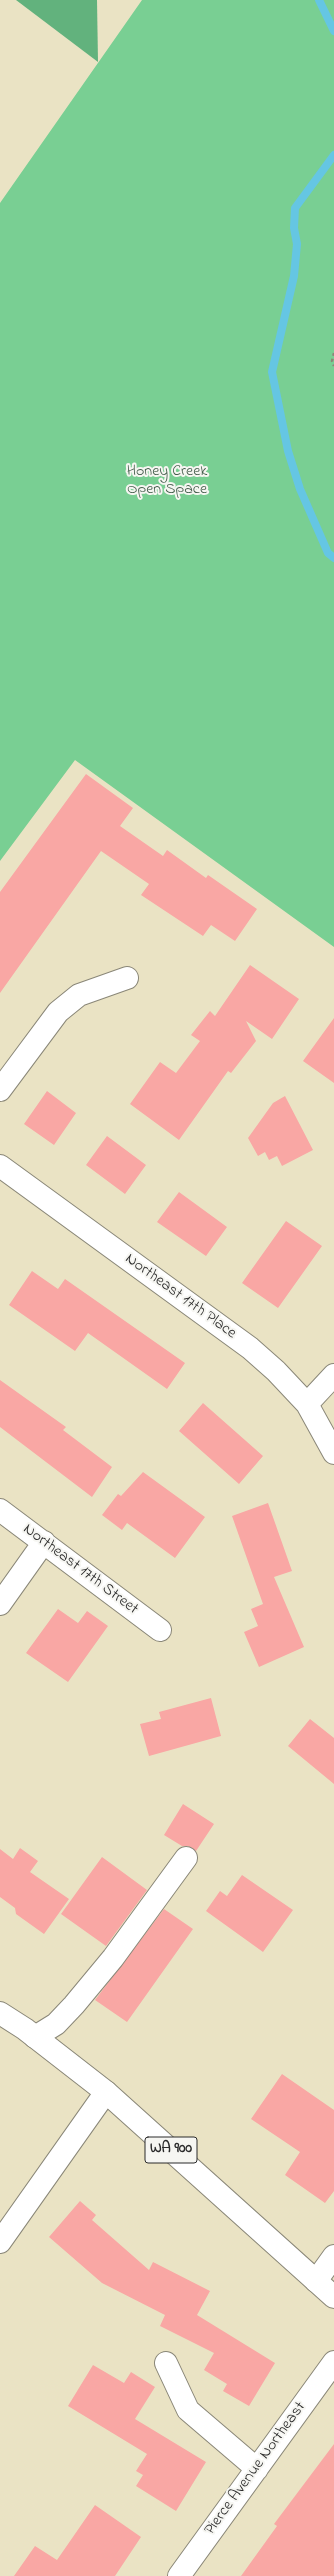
<!DOCTYPE html>
<style>
body{margin:0}
canvas{display:block;background:#eae3c4}
</style>
<canvas width="334" height="2576"></canvas>
<script>
const g = document.querySelector('canvas').getContext('2d');
g.lineJoin = 'round';
function fill(path, color) { g.fillStyle = color; g.fill(path, 'evenodd'); }
const toPath = rows => new Path2D(rows.map(r => 'M' + r).join(''));
function strokePath(path, color, width, dash) { g.strokeStyle = color; g.lineWidth = width; g.lineCap = dash ? 'butt' : 'round'; g.setLineDash(dash || []); g.stroke(path); }
function label(font, color, halo, rows, align = 'center') {
  g.font = font + ' "Indie Flower",sans-serif'; g.lineWidth = 4; g.setLineDash([]); g.textBaseline = 'middle'; g.strokeStyle = halo; g.fillStyle = color; for (const [text, x, y, turn = 0] of rows) {
    g.save(); g.translate(x, y); g.rotate((+turn || 0) * Math.PI / 180); g.textAlign = isNaN(turn) ? turn : align; if (halo) g.strokeText(text, 0, 0); g.fillText(text, 0, 0); g.restore();
  }
}
const green = toPath([
 [142,0,334,0,334,947,75,760,0,861,0,203]
]);
const forest = toPath([
 [16,0,97,0,98,62]
]);
const stream = toPath([
 [319,0,334,31],
 [334,155,295,208,294,228,297,244,294,276,272,372,288,451,300,489,328,553,334,558]
]);
const building = toPath([
 [86,774,133,808,120,826,163,856,167,850,206,878,208,875,257,909,235,941,211,925,203,936,141,895,149,884,101,851,0,993,0,892],
 [250,965,299,999,272,1039,246,1021,256,1041,231,1073,228,1071,179,1140,130,1104,160,1062,176,1073,200,1041,191,1035,210,1011,215,1016],
 [334,1018,334,1083,303,1061],
 [47,1091,76,1113,54,1145,24,1124],
 [285,1096,313,1150,282,1166,277,1156,269,1160,265,1152,258,1156,248,1138,273,1103],
 [107,1136,146,1165,125,1194,86,1165],
 [179,1192,227,1227,206,1256,157,1222],
 [286,1221,322,1246,278,1308,242,1283],
 [32,1271,58,1289,65,1279,185,1363,167,1389,88,1333,75,1351,9,1305],
 [0,1380,66,1427,63,1430,112,1467,92,1497,0,1427],
 [203,1403,263,1456,239,1484,179,1431],
 [143,1472,205,1517,175,1558,127,1523,122,1530,102,1515,118,1494,121,1496],
 [268,1503,292,1571,274,1577,304,1647,259,1667,244,1632,258,1626,251,1609,263,1604,232,1516],
 [58,1609,78,1623,87,1611,108,1626,68,1682,26,1653],
 [211,1698,221,1736,149,1756,140,1724,161,1719,159,1712],
 [310,1719,334,1738,334,1784,288,1746],
 [183,1804,214,1824,196,1851,188,1846,182,1846,164,1835],
 [20,1848,38,1861,30,1872,69,1899,44,1934,16,1914,15,1908,0,1897,0,1849,13,1859],
 [102,1857,147,1890,106,1946,61,1914],
 [242,1875,293,1910,263,1952,206,1911,220,1891,227,1896],
 [164,1909,193,1929,127,2022,95,2000],
 [282,2074,334,2110,334,2191,325,2203,285,2175,300,2152,251,2119],
 [80,2201,96,2215,92,2220,149,2270,153,2262,210,2291,197,2315,275,2363,249,2406,223,2391,227,2384,204,2370,214,2353,160,2326,165,2315,102,2283,49,2237],
 [93,2365,124,2383,131,2372,155,2387,135,2419,206,2462,176,2511,136,2486,143,2475,136,2471,147,2454,68,2406],
 [334,2444,334,2576,241,2576,277,2526,274,2524],
 [95,2505,141,2537,115,2576,14,2576,35,2546,57,2560]
]);
const path = toPath([
 [334,353,332,361,334,366]
]);
const minor = toPath([
 [0,1090,58,1012,79,995,127,978],
 [0,1166,250,1348,276,1371,307,1404,334,1453],
 [307,1404,334,1375],
 [0,1510,160,1630],
 [0,1604,44,1542],
 [35,2037,56,2024,74,2005,113,1958,186,1858],
 [0,2242,106,2092],
 [316,2281,334,2256],
 [166,2363,188,2410,257,2469],
 [179,2576,334,2362]
]);
const major = toPath([
 [0,2013,25,2029,106,2092,334,2297]
]);
const shields = [
 [171,2150,52]
];
const shieldNames = [
 ["WA 900",171,2150]
];
const parkNames = [
 ["Honey Creek",167,472],
 ["Open Space",167,490]
];
const streetNames = [
 ["Northeast 17th Place",180,1297,36],
 ["Northeast 17th Street",80,1570,37],
 ["Pierce Avenue Northeast",256,2469,-54]
];
fill(green, '#79cf93');
fill(forest, '#62b27d');
strokePath(stream, '#65c6e3', 8);
fill(building, '#f9a7a4');
strokePath(minor, '#8a8778', 24);
strokePath(major, '#8a8778', 24);
strokePath(path, '#8a8778', 2.5, [3, 3]);
strokePath(minor, '#fff', 22);
strokePath(major, '#fff', 22);
for (const [x, y, w] of shields) { const box = new Path2D(); box.roundRect(x - w / 2, y - 13, w, 26, 3); g.fillStyle = '#f6f6f2'; g.fill(box); strokePath(box, '#2b2b2b', 1); }
label('bold 15px', '#2b2b2b', null, shieldNames);
label('16px', '#425c4a', '#f6f6f2', parkNames);
label('16px', '#2b2b2b', '#f6f6f2', streetNames);
</script>
